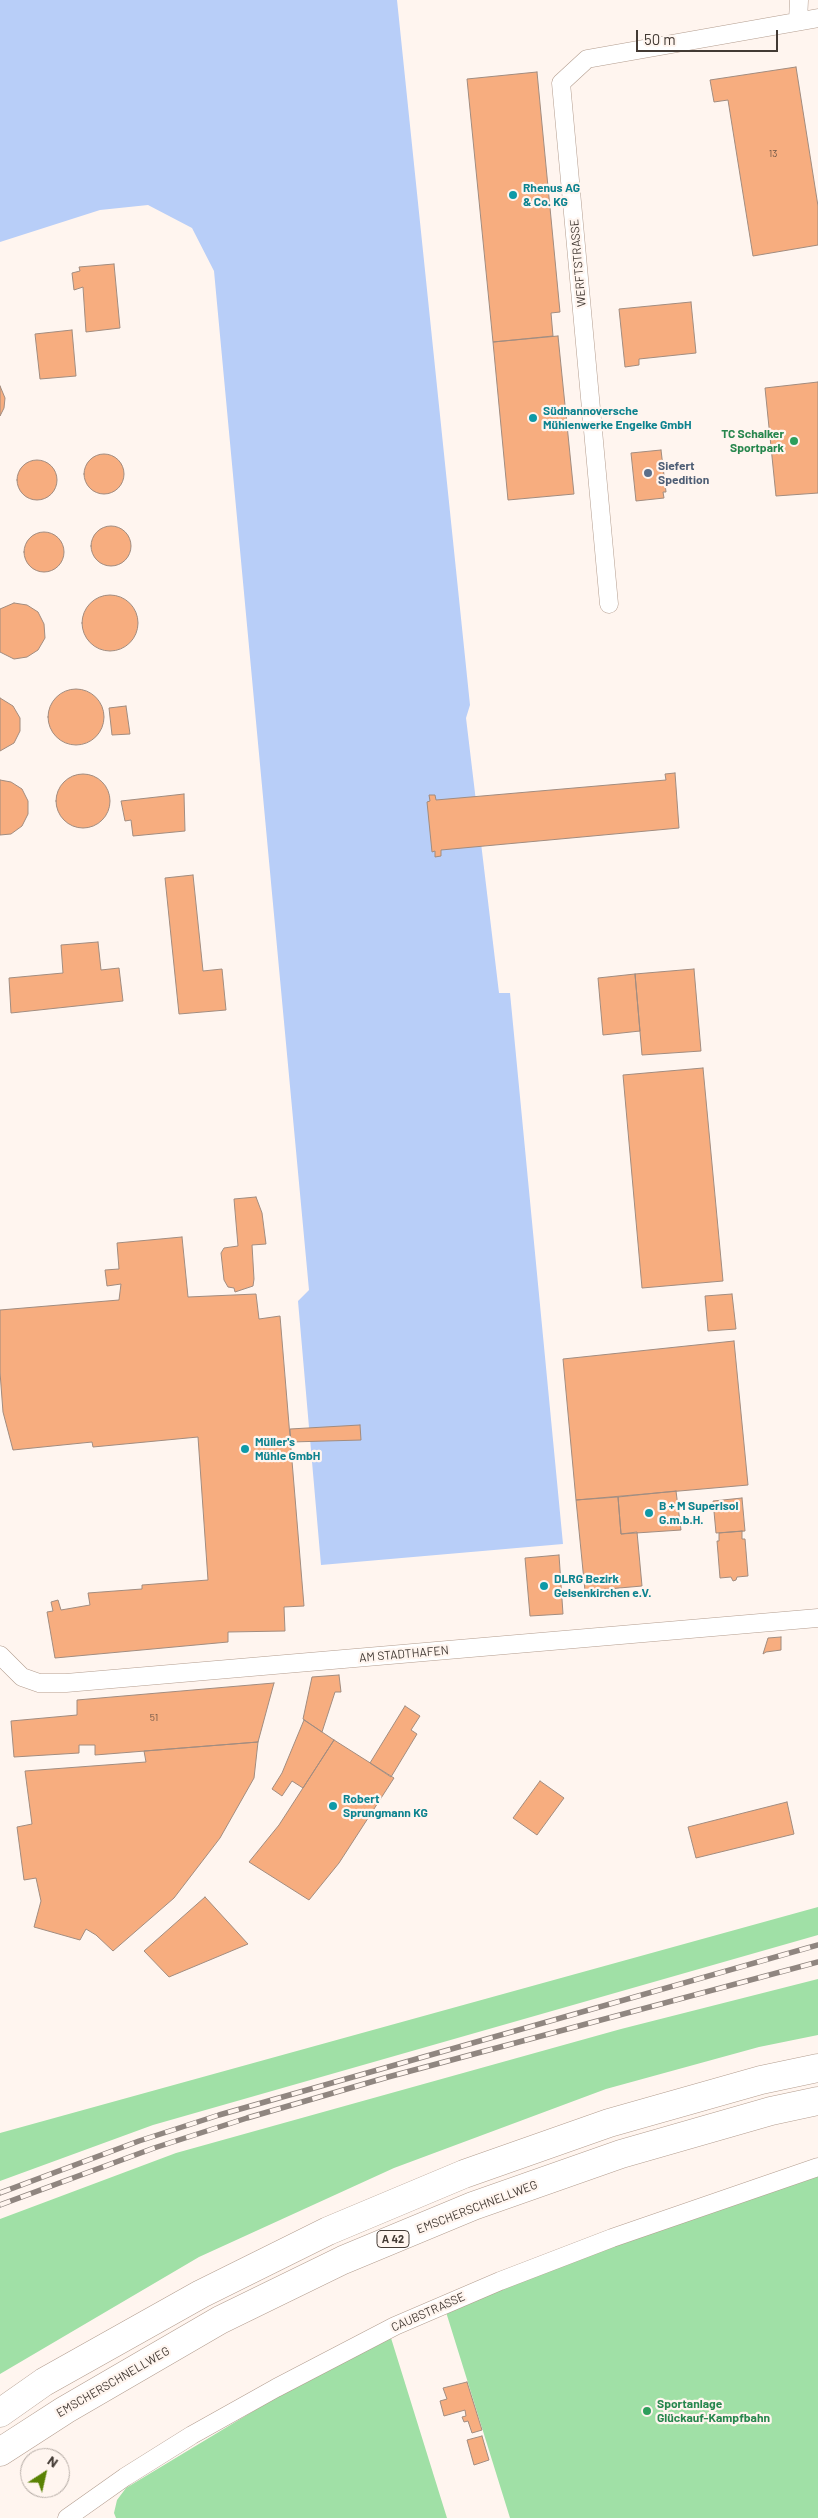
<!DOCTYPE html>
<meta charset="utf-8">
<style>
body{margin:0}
#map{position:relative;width:818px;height:2518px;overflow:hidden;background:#fff5ef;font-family:Barlow,sans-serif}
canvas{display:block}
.north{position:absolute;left:20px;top:2448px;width:50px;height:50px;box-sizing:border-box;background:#fff5ef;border:1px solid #b4aaa4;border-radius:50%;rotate:35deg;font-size:14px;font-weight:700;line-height:20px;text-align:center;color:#433a34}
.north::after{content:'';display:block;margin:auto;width:18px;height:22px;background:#5a8204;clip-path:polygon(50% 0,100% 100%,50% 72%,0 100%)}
.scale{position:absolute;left:636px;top:30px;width:142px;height:22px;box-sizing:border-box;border:2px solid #433a34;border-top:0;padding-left:6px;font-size:15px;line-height:18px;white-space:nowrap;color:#433a34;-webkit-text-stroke:4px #fff5ef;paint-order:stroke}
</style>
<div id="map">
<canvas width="818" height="2518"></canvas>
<div class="north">N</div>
<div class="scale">50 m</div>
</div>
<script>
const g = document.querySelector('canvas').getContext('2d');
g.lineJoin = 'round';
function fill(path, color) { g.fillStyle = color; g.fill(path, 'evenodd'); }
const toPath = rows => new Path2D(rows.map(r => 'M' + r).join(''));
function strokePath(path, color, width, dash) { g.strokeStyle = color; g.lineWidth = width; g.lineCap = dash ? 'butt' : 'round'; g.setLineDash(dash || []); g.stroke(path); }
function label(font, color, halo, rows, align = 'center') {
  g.font = font + ' Barlow,sans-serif'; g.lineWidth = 4.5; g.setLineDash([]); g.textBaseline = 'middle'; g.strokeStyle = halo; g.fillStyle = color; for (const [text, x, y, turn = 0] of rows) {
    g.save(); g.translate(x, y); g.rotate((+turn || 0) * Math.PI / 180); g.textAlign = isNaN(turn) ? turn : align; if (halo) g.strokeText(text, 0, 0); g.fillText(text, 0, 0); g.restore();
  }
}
const green = toPath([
 [818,1907,818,1935,153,2125,0,2181,0,2133],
 [818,1979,818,2035,759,2047,606,2089,394,2168,199,2257,0,2374,0,2219,176,2153,621,2029],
 [818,2172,818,2518,510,2518,446,2312,613,2243],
 [391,2338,447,2518,116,2518,114,2513,117,2500,126,2488,280,2395]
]);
const water = toPath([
 [0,0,397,0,470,705,466,718,499,993,510,993,563,1544,321,1565,298,1301,309,1290,214,271,192,228,148,205,100,210,0,242]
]);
const building = toPath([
 [796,67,818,206,818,245,753,256,728,100,714,102,710,80,796,67],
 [537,72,560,312,551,313,553,336,493,342,467,79,537,72],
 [114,264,120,328,86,332,83,287,74,290,72,273,80,271,79,267,114,264],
 [691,302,696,353,639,359,639,365,625,367,619,309,691,302],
 [72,330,76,376,40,379,35,334,72,330],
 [558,336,574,494,508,500,493,342,558,336],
 [818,382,818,493,776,496,765,388,818,382],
 [0,386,5,398,4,408,0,416,0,386],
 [661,450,666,492,663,492,664,498,636,501,631,453,661,450],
 '84 474a20 20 0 1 1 40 0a20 20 0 1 1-40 0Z',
 '17 480a20 20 0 1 1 40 0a20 20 0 1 1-40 0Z',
 '91 546a20 20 0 1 1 40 0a20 20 0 1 1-40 0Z',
 '24 552a20 20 0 1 1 40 0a20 20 0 1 1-40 0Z',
 '82 623a28 28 0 1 1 56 0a28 28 0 1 1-56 0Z',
 [14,603,27,605,38,612,44,624,45,638,38,650,27,657,14,659,0,652,0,609,14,603],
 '48 717a28 28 0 1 1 56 0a28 28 0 1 1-56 0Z',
 [0,698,13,706,20,718,20,731,14,743,0,751,0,698],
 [126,706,130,734,112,735,109,708,126,706],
 [675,773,679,828,441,850,441,856,435,857,435,851,432,852,427,802,430,801,429,795,435,795,436,800,666,780,665,774,675,773],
 '56 801a27 27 0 1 1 54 0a27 27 0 1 1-54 0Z',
 [0,780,11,782,22,789,28,801,28,814,22,826,11,834,0,835,0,780],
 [184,794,185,831,133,836,131,820,125,821,121,801,184,794],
 [193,875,203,971,222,969,226,1010,179,1014,165,878,193,875],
 [98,942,101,970,119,968,123,1001,11,1013,9,978,63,973,61,945,98,942],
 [694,969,701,1051,642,1055,635,974,694,969],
 [635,974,640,1031,603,1035,598,978,635,974],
 [703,1068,723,1281,642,1288,623,1075,703,1068],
 [256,1197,262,1213,266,1244,252,1245,254,1279,253,1286,235,1292,234,1288,228,1287,224,1280,221,1253,224,1248,238,1246,234,1199,256,1197],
 [182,1237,188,1297,256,1294,259,1319,280,1316,304,1606,284,1607,285,1631,228,1632,228,1642,55,1658,47,1612,53,1611,51,1602,58,1600,61,1610,90,1605,88,1593,142,1589,142,1585,208,1580,198,1437,93,1447,92,1442,13,1450,3,1412,0,1372,0,1310,119,1300,121,1284,107,1286,105,1270,119,1269,117,1243,182,1237],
 [732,1294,736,1329,708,1331,705,1296,732,1294],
 [734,1341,748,1485,576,1500,563,1359,734,1341],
 [360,1425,361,1440,291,1442,290,1429,360,1425],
 [676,1491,681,1530,621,1534,618,1497,676,1491],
 [618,1497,621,1534,637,1532,642,1586,585,1591,576,1500,618,1497],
 [742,1498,745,1531,716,1533,713,1501,742,1498],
 [742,1531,742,1539,745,1539,748,1576,737,1577,736,1580,733,1581,731,1577,720,1578,717,1541,719,1541,719,1533,742,1531],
 [559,1555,563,1614,530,1616,525,1558,559,1555],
 [781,1637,781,1650,766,1652,763,1654,768,1638,781,1637],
 [339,1675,341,1692,335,1692,322,1732,303,1719,312,1677,339,1675],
 [274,1683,258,1742,95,1755,95,1745,79,1745,79,1753,14,1757,11,1721,77,1715,77,1700,274,1683],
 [405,1706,420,1716,411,1730,417,1734,391,1777,370,1763,405,1706],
 [304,1720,334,1740,303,1788,292,1781,282,1796,272,1789,282,1773,304,1720],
 [334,1740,394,1778,339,1863,309,1900,249,1862,279,1825,334,1740],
 [258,1742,254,1778,220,1838,174,1898,113,1951,96,1935,86,1929,80,1940,34,1927,41,1901,36,1878,24,1880,17,1827,32,1824,25,1771,146,1762,144,1751,258,1742],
 [540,1781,564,1798,537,1835,513,1818,540,1781],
 [787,1802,794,1834,696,1858,688,1827,787,1802],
 [205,1897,248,1944,169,1977,144,1951,205,1897],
 [467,2382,482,2430,472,2433,468,2421,464,2422,462,2417,466,2416,465,2410,444,2416,440,2401,447,2399,443,2388,467,2382],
 [482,2436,489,2460,474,2465,467,2440,482,2436]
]);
const minor = toPath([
 [798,21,799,0],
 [609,604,561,83,587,59,818,18],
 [0,1655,22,1677,39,1683,66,1683,818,1618],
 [67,2518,125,2477,192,2435,276,2388,395,2326,500,2281,612,2238,818,2167]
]);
const motorway = toPath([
 [0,2413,44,2382,201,2294,328,2231,464,2174,609,2123,761,2080,818,2068],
 [0,2452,65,2410,220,2320,343,2260,473,2206,621,2154,771,2111,818,2101]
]);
const rail = toPath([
 [0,2193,139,2141,219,2115,818,1945],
 [0,2205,154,2148,247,2118,388,2077,818,1962]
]);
const markers = [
 [513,195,5,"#0f9aa8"],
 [533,418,5,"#0f9aa8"],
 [794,441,5,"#2e9e5b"],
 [648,473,5,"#5c6f8a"],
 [245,1449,5,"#0f9aa8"],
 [649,1513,5,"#0f9aa8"],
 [544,1586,5,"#0f9aa8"],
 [333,1806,5,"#0f9aa8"],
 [647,2411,5,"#2e9e5b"]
];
const numberNames = [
 ["13",773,154],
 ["51",154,1718]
];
const shields = [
 [393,2239,32]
];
const shieldNames = [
 ["A 42",393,2239]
];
const cultureNames = [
 ["Rhenus AG",523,188],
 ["& Co. KG",523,202],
 ["Südhannoversche",543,411],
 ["Mühlenwerke Engelke GmbH",543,425],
 ["Müller's",255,1442],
 ["Mühle GmbH",255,1456],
 ["B + M SuperIsol",659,1506],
 ["G.m.b.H.",659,1520],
 ["DLRG Bezirk",554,1579],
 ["Gelsenkirchen e.V.",554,1593],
 ["Robert",343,1799],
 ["Sprungmann KG",343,1813]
];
const streetNames = [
 ["WERFTSTRASSE",578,263,-95],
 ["AM STADTHAFEN",404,1654,-5],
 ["EMSCHERSCHNELLWEG",477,2207,-21],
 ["CAUBSTRASSE",428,2312,-24],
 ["EMSCHERSCHNELLWEG",113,2382,-30]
];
const leisureNames = [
 ["TC Schalker",784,434],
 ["Sportpark",784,448],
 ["Sportanlage",657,2404,"left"],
 ["Glückauf-Kampfbahn",657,2418,"left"]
];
const serviceNames = [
 ["Siefert",658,466],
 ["Spedition",658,480]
];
fill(green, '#a0e0a6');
fill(water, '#b8cef8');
fill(building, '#f7ad7f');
strokePath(building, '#a28c7f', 1);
strokePath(minor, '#b39d8f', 19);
strokePath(motorway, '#b39d8f', 29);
strokePath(minor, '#fff', 18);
strokePath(motorway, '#fff', 28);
strokePath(rail, '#908680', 5.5);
strokePath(rail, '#fff5ef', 4, [11]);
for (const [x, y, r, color] of markers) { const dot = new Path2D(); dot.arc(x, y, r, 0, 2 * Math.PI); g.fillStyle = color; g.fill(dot); strokePath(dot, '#fff5ef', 2); }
label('10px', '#705747', null, numberNames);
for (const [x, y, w] of shields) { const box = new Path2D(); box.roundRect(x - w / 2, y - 8.5, w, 17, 4); g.fillStyle = '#fff5ef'; g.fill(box); strokePath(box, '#433a34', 1); }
label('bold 11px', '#433a34', null, shieldNames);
label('bold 12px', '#0d838f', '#fff5ef', cultureNames, 'left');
label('12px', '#433a34', '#fff5ef', streetNames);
label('bold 12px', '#27864d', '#fff5ef', leisureNames, 'right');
label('bold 12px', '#4e5e75', '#fff5ef', serviceNames, 'left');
</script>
